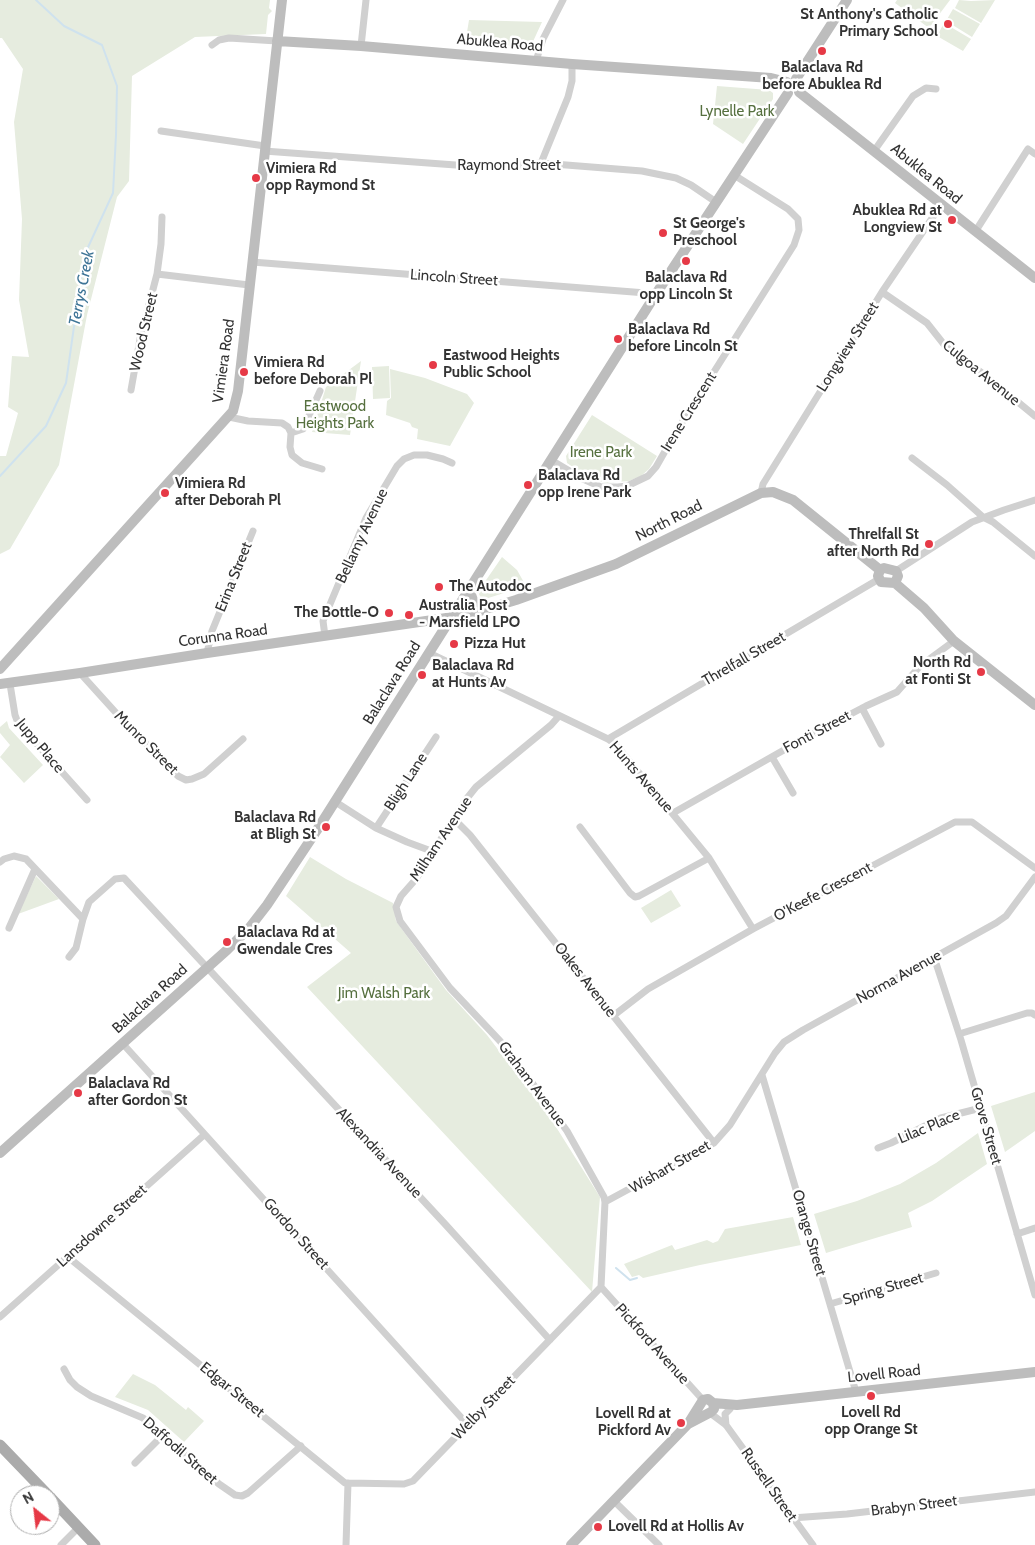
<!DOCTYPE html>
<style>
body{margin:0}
#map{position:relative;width:1035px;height:1545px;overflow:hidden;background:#fff;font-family:Cabin,sans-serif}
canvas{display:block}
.north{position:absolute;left:10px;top:1485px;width:50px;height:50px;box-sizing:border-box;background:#fff;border:1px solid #adadad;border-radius:50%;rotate:331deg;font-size:14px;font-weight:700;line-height:20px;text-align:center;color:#333}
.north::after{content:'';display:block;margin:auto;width:18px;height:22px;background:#e63946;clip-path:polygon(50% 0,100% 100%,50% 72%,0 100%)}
</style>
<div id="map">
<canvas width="1035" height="1545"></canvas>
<div class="north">N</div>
</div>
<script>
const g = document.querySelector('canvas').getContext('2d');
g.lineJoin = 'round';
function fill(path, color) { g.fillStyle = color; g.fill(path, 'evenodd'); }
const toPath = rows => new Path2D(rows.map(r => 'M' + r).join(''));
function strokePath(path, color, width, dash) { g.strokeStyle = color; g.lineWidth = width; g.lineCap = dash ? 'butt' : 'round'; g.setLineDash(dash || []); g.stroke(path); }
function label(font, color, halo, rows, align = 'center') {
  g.font = font + ' Cabin,sans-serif'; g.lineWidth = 5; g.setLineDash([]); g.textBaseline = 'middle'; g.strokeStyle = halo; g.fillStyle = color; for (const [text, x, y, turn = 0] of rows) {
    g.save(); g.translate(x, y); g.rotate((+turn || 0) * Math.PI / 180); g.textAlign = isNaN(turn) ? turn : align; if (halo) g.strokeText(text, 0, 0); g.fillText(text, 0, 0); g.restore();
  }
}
const green = toPath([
 [0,0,270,0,269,8,272,11,268,15,266,34,195,37,132,76,129,181,117,197,87,315,59,465,10,549,0,554,0,456,6,456,18,413,8,407,12,356,29,357,19,300,22,219,14,122,23,69,2,38,0,38],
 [897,0,950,0,929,28,895,3],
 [959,0,971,1,995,0,981,23,955,8],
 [953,9,980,24,972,37,946,21],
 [469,20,542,22,530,48,465,44],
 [944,23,971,39,963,51,937,36],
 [717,86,769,90,773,93,773,99,743,144,713,124],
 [361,361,350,435,312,432,326,387],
 [389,366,390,398,373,399,372,367],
 [390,369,425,378,467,394,474,403,450,446,417,439,418,429,412,427,410,423,386,415,387,401,391,398],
 [592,415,657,456,649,469,641,476,629,481,605,483,589,478,567,463,566,456],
 [502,557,517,570,526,586,482,600,479,594,482,586],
 [7,721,9,728,43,765,24,783,0,757,10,745,0,733,0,727],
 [310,857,346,879,393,903,396,921,409,939,446,990,487,1035,551,1119,600,1197,592,1292,307,987,351,953,286,896],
 [36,876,59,899,18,914],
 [671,890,681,906,651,923,641,908],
 [1035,1092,1035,1131,1005,1152,991,1106],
 [978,1133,987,1164,932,1201,908,1213,912,1227,826,1253,814,1214,857,1201,900,1184,936,1163],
 [793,1217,801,1245,700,1265,643,1278,639,1275,632,1277,624,1264,672,1245,675,1250,707,1240,713,1243,718,1241,725,1229],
 [133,1374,155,1385,186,1410,188,1407,204,1421,184,1442,148,1410,115,1397]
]);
const stream = toPath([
 [0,476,46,426,66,383,84,256,113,193,116,135,117,86,102,45,64,26,36,0],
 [616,1268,630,1280,637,1278]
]);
const street = toPath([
 [212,45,219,40,229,38,277,41],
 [361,46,366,0],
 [536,61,543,39,563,0],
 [161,131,265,146],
 [264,151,483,167,499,167,541,163,642,171,676,178,691,185,716,202],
 [874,151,913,96,926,88,936,89],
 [541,163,568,97,572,81,572,64],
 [975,232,1028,149,1035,154],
 [252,262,646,293,654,297],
 [157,274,249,285],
 [882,292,927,323,946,347,985,375,1035,416],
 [131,390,140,339,157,274,161,244,162,217],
 [229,417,248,421,282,423,288,427,291,433,290,447,292,455,302,463,322,469],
 [291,433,303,429,320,391],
 [912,458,947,485,983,517,993,522,1035,556],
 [551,460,583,479,601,487,618,487,627,486,648,476,656,467,676,432,794,245,799,230,798,219,788,209,734,175],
 [761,493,763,484,882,292,941,205],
 [896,571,972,522,1004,510,1035,500],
 [325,636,323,621,366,518,397,466,404,459,414,455,427,455,443,459,452,463],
 [207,653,212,631,253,531],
 [429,653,608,739,616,745,709,858,753,929],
 [80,673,118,715,167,765,178,776,186,780,192,779,204,774,243,739],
 [10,684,15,715,18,723,87,800],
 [862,708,881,744],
 [559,716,551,725,476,787,464,802,416,879,401,896,396,907,400,921,450,988,500,1041,539,1092,567,1131,604,1197,605,1202,601,1287],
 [608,739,879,579],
 [772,757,793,793],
 [334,801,376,828,407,842,434,852],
 [673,813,805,738,866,706,897,692,920,666,954,641],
 [454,819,470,835,714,1143],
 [580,827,630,893,635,897,639,896,709,858],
 [376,828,436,737],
 [0,862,4,859,14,856,26,859,83,919],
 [9,928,35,869],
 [69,957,76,948,83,919,89,902,115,879,124,878,445,1224,550,1340],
 [934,957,961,1040,1035,1295],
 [613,1016,648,989,753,929,955,822,972,822,1035,868],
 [959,1034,1027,1013,1032,1013,1035,1015],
 [123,1044,468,1425],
 [762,1075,856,1392],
 [878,1148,891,1143,941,1118,981,1108],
 [605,1202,714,1143,730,1125,775,1053,784,1042,803,1030,996,923,1006,916,1035,877],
 [1017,1234,1035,1228],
 [68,1257,345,1483,348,1483,404,1484,413,1481,601,1287],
 [601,1287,703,1400],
 [830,1304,936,1273],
 [0,1317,204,1135],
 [64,1369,70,1380,77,1387,91,1396,143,1418,219,1484,235,1495,242,1496,248,1493,301,1446],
 [710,1413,726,1425,813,1545],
 [726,1425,725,1414,730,1409],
 [135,1463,163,1435],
 [614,1501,659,1545],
 [792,1518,847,1514,1035,1492],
 [61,1545,79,1527],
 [346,1545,348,1483]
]);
const secondary = toPath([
 [277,41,361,46,572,64,771,78,787,82],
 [796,79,847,0],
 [799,92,1035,278],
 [880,570,884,568,896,571,898,576,895,583],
 [880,570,878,576,881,582,895,583],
 [895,583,924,608,954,641,1035,705],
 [469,589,474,603,479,607,487,609],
 [0,669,233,411,238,391,282,0],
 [0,684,80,673,207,653,467,615,516,600,616,564,761,493,773,492,793,500,880,570],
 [0,1153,227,950,250,927,267,905,317,830,654,297,788,93],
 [688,1424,711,1412,714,1409,713,1403],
 [571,1545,688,1424,703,1400,708,1399,713,1403,737,1405,1035,1372]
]);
const primary = toPath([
 [0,1445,48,1495],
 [50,1497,95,1545]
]);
const markers = [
 [948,24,5,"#e63946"],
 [822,51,5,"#e63946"],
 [256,178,5,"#e63946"],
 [952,220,5,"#e63946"],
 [663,233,5,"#e63946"],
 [686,261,5,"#e63946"],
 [618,339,5,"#e63946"],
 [433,365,5,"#e63946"],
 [244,372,5,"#e63946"],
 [528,485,5,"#e63946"],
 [165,493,5,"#e63946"],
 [929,544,5,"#e63946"],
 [439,587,5,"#e63946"],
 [389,613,5,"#e63946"],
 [409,615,5,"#e63946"],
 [454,644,5,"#e63946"],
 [981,672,5,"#e63946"],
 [422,675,5,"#e63946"],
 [326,827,5,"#e63946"],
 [227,942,5,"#e63946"],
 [78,1093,5,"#e63946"],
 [871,1396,5,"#e63946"],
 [681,1423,5,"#e63946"],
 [598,1527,5,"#e63946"]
];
const poiNames = [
 ["St Anthony's Catholic",938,15,"right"],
 ["Primary School",938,32,"right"],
 ["Balaclava Rd",822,68,"center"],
 ["before Abuklea Rd",822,85,"center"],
 ["Vimiera Rd",266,169],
 ["opp Raymond St",266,186],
 ["Abuklea Rd at",942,211,"right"],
 ["Longview St",942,228,"right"],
 ["St George's",673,224],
 ["Preschool",673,241],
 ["Balaclava Rd",686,278,"center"],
 ["opp Lincoln St",686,295,"center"],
 ["Balaclava Rd",628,330],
 ["before Lincoln St",628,347],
 ["Eastwood Heights",443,356],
 ["Public School",443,373],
 ["Vimiera Rd",254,363],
 ["before Deborah Pl",254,380],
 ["Balaclava Rd",538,476],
 ["opp Irene Park",538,493],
 ["Vimiera Rd",175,484],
 ["after Deborah Pl",175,501],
 ["Threlfall St",919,535,"right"],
 ["after North Rd",919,552,"right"],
 ["The Autodoc",449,587],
 ["Australia Post",419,606],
 ["- Marsfield LPO",419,623],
 ["The Bottle-O",379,613,"right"],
 ["Pizza Hut",464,644],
 ["North Rd",971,663,"right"],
 ["at Fonti St",971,680,"right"],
 ["Balaclava Rd",432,666],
 ["at Hunts Av",432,683],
 ["Balaclava Rd",316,818,"right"],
 ["at Bligh St",316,835,"right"],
 ["Balaclava Rd at",237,933],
 ["Gwendale Cres",237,950],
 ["Balaclava Rd",88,1084],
 ["after Gordon St",88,1101],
 ["Lovell Rd",871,1413,"center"],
 ["opp Orange St",871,1430,"center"],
 ["Lovell Rd at",671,1414,"right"],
 ["Pickford Av",671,1431,"right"],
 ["Lovell Rd at Hollis Av",608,1527]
];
const streetNames = [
 ["Abuklea Road",500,43,5],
 ["Raymond Street",509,166],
 ["Abuklea Road",926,174,39],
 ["Lincoln Street",454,278,4],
 ["Wood Street",144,332,-77],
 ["Longview Street",848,347,-58],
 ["Vimiera Road",224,361,-82],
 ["Culgoa Avenue",981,373,39],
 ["Irene Crescent",689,412,-58],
 ["North Road",669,521,-27],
 ["Bellamy Avenue",362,536,-65],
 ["Erina Street",234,577,-68],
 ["Corunna Road",223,636,-8],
 ["Threlfall Street",744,659,-30],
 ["Balaclava Road",392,683,-58],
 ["Fonti Street",817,732,-28],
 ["Munro Street",146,743,45],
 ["Jupp Place",40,746,50],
 ["Hunts Avenue",641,777,49],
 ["Bligh Lane",406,782,-57],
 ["Milham Avenue",441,839,-56],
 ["O'Keefe Crescent",823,892,-28],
 ["Norma Avenue",899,977,-29],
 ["Oakes Avenue",585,980,52],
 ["Balaclava Road",150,999,-42],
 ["Graham Avenue",532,1084,53],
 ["Grove Street",986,1126,74],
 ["Lilac Place",929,1127,-23],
 ["Alexandria Avenue",379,1153,47],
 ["Wishart Street",670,1167,-30],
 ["Lansdowne Street",102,1226,-42],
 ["Orange Street",809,1233,74],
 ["Gordon Street",296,1234,48],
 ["Spring Street",883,1289,-16],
 ["Pickford Avenue",652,1344,48],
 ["Lovell Road",884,1374,-6],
 ["Edgar Street",232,1390,39],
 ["Welby Street",484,1408,-46],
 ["Daffodil Street",180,1451,41],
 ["Russell Street",769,1485,55],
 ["Brabyn Street",914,1506,-7]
];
const parkNames = [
 ["Lynelle Park",737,112],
 ["Eastwood",335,407],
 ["Heights Park",335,424],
 ["Irene Park",601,453],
 ["Jim Walsh Park",384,994]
];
const waterNames = [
 ["Terrys Creek",82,288,-79]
];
fill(green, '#e6ecdf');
strokePath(stream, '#cfe2ee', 2);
strokePath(street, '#d0d0d0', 7);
strokePath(secondary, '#bdbdbd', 10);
strokePath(primary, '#ababab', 11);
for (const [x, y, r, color] of markers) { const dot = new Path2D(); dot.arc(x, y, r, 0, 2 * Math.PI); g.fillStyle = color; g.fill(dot); strokePath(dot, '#fff', 2); }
label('bold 15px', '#333', '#fff', poiNames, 'left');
label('15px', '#333', '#fff', streetNames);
label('15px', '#56703f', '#fff', parkNames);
label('italic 16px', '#3f7597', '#fff', waterNames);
</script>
